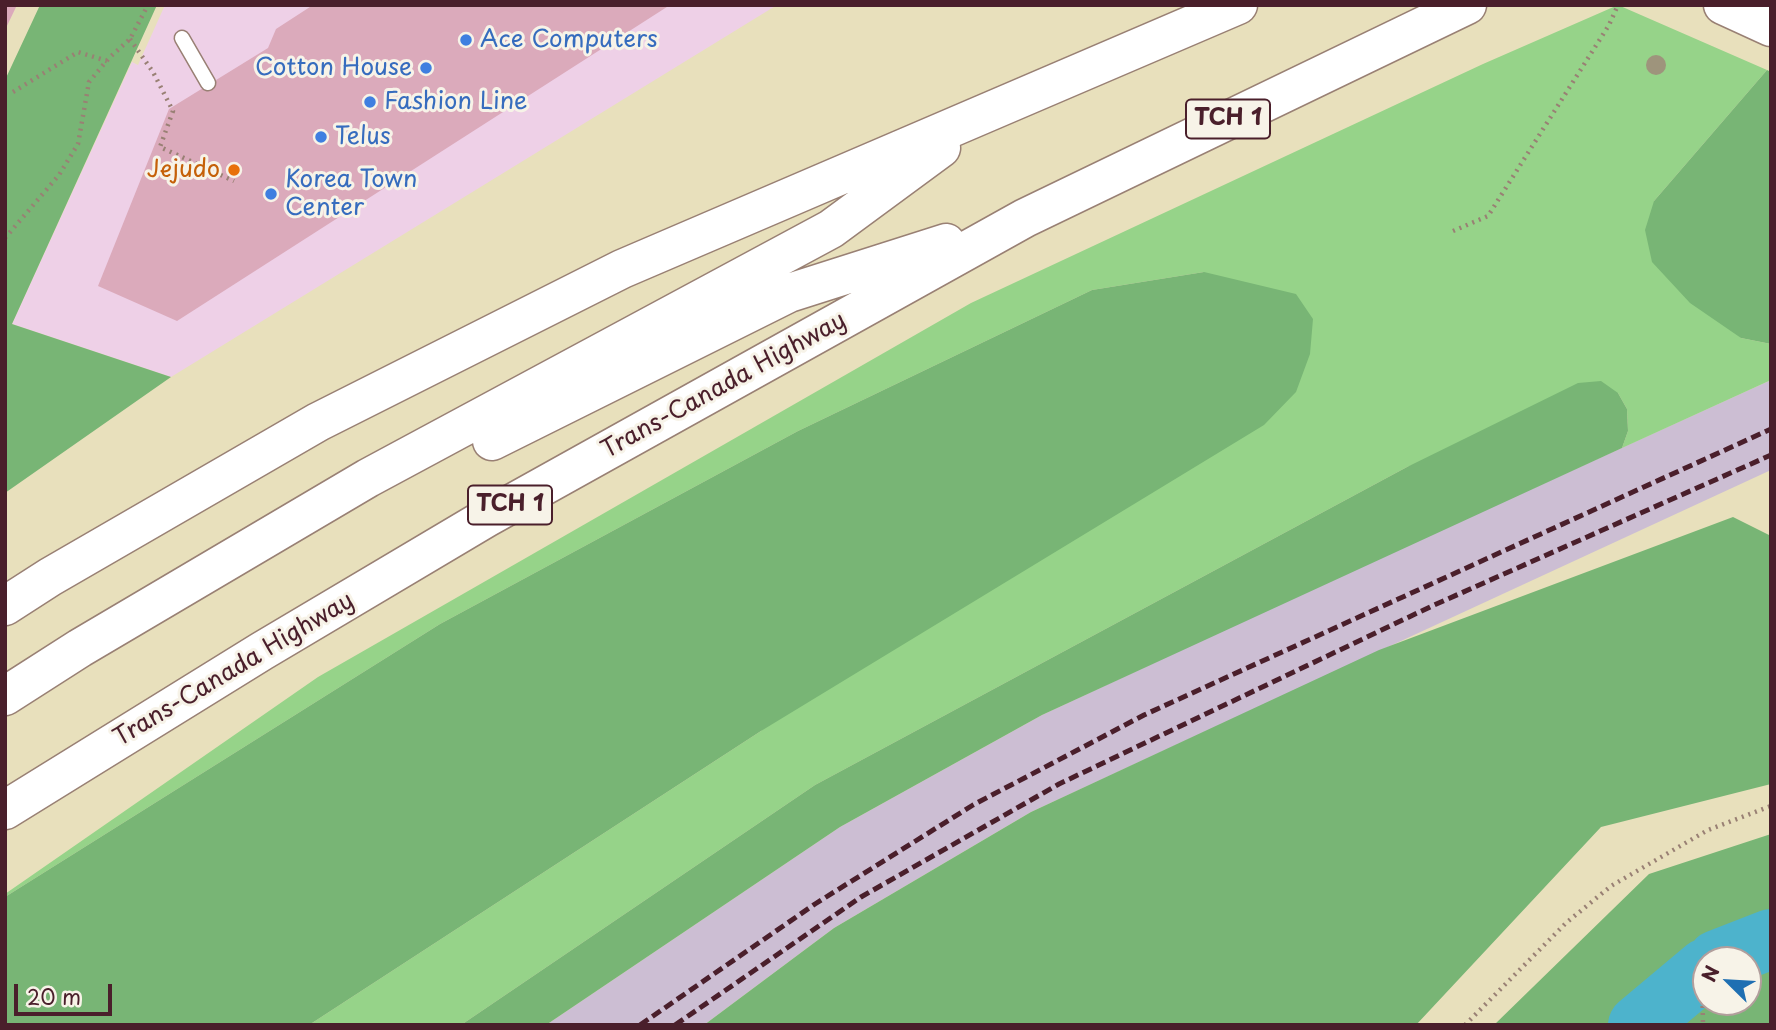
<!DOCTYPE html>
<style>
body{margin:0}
#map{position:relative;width:1776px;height:1030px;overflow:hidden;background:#e8e0bc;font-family:"Playpen Sans",sans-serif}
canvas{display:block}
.frame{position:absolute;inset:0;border:7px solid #4a1f2b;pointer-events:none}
.north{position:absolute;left:1692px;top:946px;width:70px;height:70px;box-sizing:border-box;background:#f7f3e8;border:2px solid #b29e9c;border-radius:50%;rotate:294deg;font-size:19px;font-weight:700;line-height:28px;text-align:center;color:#4a1f2b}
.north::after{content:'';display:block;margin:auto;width:24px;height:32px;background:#1f6fb2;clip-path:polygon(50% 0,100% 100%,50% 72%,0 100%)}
.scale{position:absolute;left:14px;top:984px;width:98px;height:32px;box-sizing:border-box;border:4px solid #4a1f2b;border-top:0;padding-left:9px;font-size:21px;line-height:24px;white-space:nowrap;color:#4a1f2b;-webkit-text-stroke:5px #f7f3e8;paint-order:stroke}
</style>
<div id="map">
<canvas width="1776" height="1030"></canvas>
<div class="frame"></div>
<div class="north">N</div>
<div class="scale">20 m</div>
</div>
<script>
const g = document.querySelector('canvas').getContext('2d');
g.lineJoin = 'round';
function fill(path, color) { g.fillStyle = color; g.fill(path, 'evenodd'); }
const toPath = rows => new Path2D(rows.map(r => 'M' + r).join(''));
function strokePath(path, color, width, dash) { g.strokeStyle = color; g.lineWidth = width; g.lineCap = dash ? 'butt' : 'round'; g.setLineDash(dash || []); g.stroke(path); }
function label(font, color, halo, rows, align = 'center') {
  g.font = font + ' "Playpen Sans",sans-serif'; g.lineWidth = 6; g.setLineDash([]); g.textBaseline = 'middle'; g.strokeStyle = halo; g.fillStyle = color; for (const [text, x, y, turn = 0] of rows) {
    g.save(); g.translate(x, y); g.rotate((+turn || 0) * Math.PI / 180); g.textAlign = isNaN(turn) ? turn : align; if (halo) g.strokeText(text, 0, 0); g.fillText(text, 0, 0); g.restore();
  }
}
const built = toPath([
 [165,5,777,5,171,377,12,324,132,62,138,65]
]);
const industrial = toPath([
 [1771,380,1771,470,1031,812,834,928,704,1025,546,1025,840,827,1042,715,1349,572]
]);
const green = toPath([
 [1618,5,1767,70,1654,201,1741,338,1771,344,1771,380,1622,448,1628,431,1627,409,1618,393,1407,467,815,785,461,1025,309,1025,761,731,1204,272,1092,290,798,431,440,624,5,897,5,894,318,677,971,303,1483,64]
]);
const forest = toPath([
 [40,5,157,5,12,324,171,377,5,493,5,80],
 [1767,70,1771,72,1771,344,1741,338,1690,303,1652,262,1645,230,1654,201],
 [1204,272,1296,294,1313,319,1310,354,1296,392,1264,425,761,731,309,1025,5,1025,5,897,440,624,798,431,1092,290],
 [1601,381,1618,393,1627,409,1628,431,1622,448,1042,715,840,827,546,1025,461,1025,815,785,1407,467,1578,383],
 [1733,517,1771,536,1771,784,1601,827,1416,1025,704,1025,834,928,1031,812,1379,650],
 [1771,834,1771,1025,1494,1025,1649,874],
 [1748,960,1748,1002,1706,1002,1706,960]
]);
const river = toPath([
 [1717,960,1771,939],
 [1638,1025,1706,968]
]);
const building = toPath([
 [5,5,17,5,5,30],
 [313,5,670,5,177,321,98,286,169,109,268,48,276,29]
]);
const path = toPath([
 [130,39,153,72,173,111,160,147,234,181],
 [13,92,78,52,107,61],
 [1453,231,1488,216,1609,25,1618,5],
 [5,238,59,175,78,144,89,82,109,58,130,39,148,5],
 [1702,971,1703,1025],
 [1465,1025,1566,923,1611,886,1708,830,1771,806]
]);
const service = toPath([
 [182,38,208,83]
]);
const secondary = toPath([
 [1723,5,1771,27]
]);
const motorway = toPath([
 [492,441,789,293,946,243],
 [5,606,50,577,318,422,622,269,1238,5],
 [5,696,80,648,368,478,831,229,941,148],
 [5,810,262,651,486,518,1025,218,1467,5]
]);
const rail = toPath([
 [640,1025,815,904,973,805,1144,715,1771,429],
 [675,1025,861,897,1059,784,1432,606,1771,455]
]);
const trees = [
 [1656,65]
];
const markers = [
 [466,40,7,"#3f7fe0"],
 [426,68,7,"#3f7fe0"],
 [370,102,7,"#3f7fe0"],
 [321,137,7,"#3f7fe0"],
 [234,170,7,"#e8710a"],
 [271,194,7,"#3f7fe0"]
];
const shields = [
 [1228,119,84],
 [510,505,84]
];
const shieldNames = [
 ["TCH 1",1228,119],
 ["TCH 1",510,505]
];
const shopNames = [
 ["Ace Computers",480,40],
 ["Cotton House",412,68,"right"],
 ["Fashion Line",384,102],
 ["Telus",335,137],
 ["Korea Town",285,180],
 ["Center",285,208]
];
const foodNames = [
 ["Jejudo",220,170]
];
const streetNames = [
 ["Trans-Canada Highway",724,386,-29],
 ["Trans-Canada Highway",234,670,-31]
];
fill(built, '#eed0e7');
fill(industrial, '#ccbed3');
fill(green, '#96d389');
fill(forest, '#78b575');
strokePath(river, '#4db3cc', 60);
fill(building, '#dbaabb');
strokePath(service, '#998074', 17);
strokePath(secondary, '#998074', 41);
strokePath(motorway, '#998074', 41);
strokePath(path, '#998074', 4.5, [2, 5]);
strokePath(service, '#fff', 14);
strokePath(secondary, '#fff', 38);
strokePath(motorway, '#fff', 38);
strokePath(rail, '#4a1f2b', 5, [10, 5]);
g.fillStyle = '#9e947c';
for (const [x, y] of trees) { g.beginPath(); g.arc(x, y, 10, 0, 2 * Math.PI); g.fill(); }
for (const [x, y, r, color] of markers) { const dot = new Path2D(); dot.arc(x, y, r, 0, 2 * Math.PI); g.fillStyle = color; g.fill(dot); strokePath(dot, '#f7f3e8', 2.5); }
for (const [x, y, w] of shields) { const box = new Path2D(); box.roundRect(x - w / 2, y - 19.5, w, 39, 5); g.fillStyle = '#f7f3e8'; g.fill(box); strokePath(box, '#4a1f2b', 2); }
label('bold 23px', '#4a1f2b', null, shieldNames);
label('24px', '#366cbe', '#f7f3e8', shopNames, 'left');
label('24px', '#c56008', '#f7f3e8', foodNames, 'right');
label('24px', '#4a1f2b', '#f7f3e8', streetNames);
</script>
